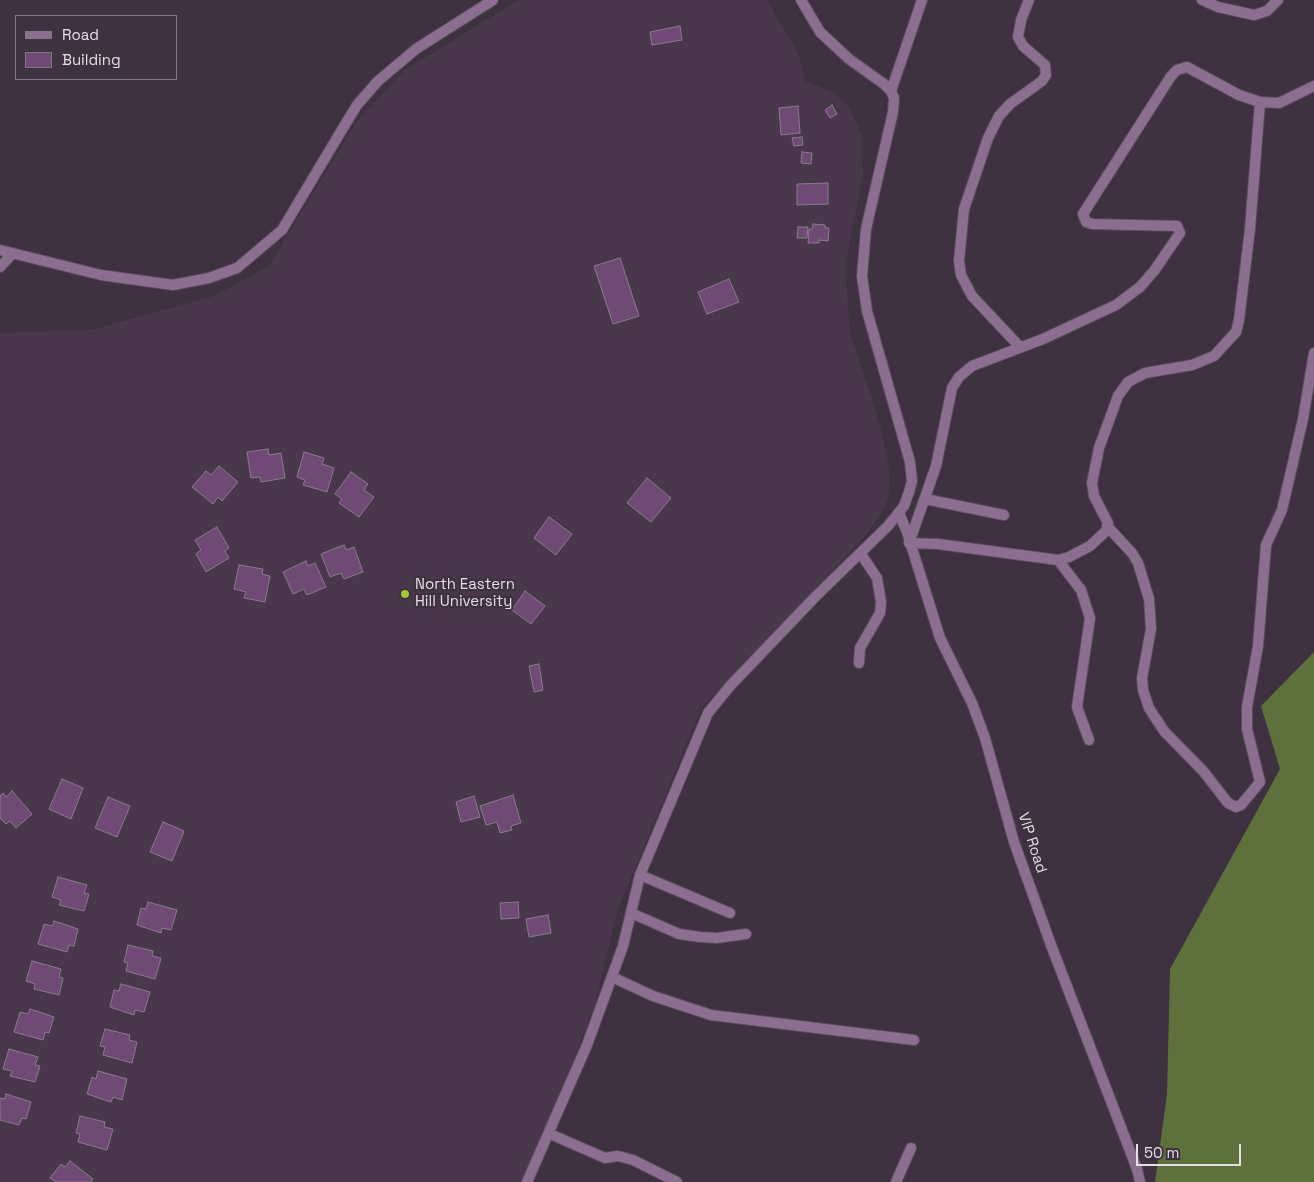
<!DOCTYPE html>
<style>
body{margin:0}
#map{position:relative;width:1314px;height:1182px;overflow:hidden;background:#3e3140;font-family:"Space Grotesk",sans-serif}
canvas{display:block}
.legend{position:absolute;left:15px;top:15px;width:162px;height:65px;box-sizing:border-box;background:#3e3140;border:1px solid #817683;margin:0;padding:6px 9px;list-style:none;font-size:15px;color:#e6dee7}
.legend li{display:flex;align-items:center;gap:10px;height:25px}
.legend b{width:25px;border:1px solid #817683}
.scale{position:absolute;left:1136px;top:1144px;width:105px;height:22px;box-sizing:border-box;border:2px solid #e6dee7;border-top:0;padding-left:6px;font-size:15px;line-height:18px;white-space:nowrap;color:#e6dee7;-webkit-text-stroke:4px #3e3140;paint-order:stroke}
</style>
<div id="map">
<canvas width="1314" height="1182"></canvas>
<ul class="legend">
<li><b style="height:6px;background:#8c6e91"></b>Road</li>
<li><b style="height:14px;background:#6e4a74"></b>Building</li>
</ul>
<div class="scale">50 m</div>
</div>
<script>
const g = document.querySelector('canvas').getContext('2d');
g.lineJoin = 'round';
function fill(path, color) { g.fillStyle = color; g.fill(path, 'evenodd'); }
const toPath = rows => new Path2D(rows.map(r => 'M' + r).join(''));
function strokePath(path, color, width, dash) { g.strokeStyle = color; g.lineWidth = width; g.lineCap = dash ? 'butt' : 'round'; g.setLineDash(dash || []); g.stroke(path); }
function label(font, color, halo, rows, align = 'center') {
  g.font = font + ' "Space Grotesk",sans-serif'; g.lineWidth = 4.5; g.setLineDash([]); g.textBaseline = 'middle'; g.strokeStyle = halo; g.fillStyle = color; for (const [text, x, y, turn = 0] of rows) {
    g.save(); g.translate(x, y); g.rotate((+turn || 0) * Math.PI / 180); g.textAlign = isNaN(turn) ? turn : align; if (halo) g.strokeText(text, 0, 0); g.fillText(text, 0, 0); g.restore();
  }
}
const built = toPath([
 [518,0,767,0,799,55,805,81,834,93,849,107,861,133,863,175,845,266,847,292,850,332,880,425,889,469,889,493,884,509,867,534,701,708,617,912,595,1004,559,1099,522,1182,0,1182,0,333,91,330,211,297,268,267,357,121,405,70]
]);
const forest = toPath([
 [1314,652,1314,1182,1155,1182,1167,1094,1170,969,1280,769,1261,706]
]);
const building = toPath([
 [680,26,682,40,652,45,650,32,680,26],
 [832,105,837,114,830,118,825,110,832,105],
 [798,106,800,133,781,135,779,108,798,106],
 [802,137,803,145,794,146,792,138,802,137],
 [802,152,812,153,811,164,801,163,802,152],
 [828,183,828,204,797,205,797,184,828,183],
 [813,224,825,225,825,228,829,228,828,241,819,240,819,243,808,243,809,229,812,229,813,224],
 [798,227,808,227,807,238,797,238,798,227],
 [620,258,639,316,613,324,594,266,620,258],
 [729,279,739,302,707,314,698,292,729,279],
 [268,449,269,455,281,453,285,478,261,482,260,477,251,478,247,452,268,449],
 [304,452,324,458,322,464,334,468,327,492,303,485,305,480,297,477,304,452],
 [219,466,238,482,222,501,218,497,213,504,192,487,206,471,211,475,219,466],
 [351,472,368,484,364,490,374,497,359,517,339,503,342,499,335,494,351,472],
 [647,478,671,498,651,522,627,503,647,478],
 [549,517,572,534,556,555,534,538,549,517],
 [217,527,229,548,225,551,229,558,206,572,196,554,201,550,195,540,217,527],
 [344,545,346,550,354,547,363,572,344,579,341,573,330,577,321,554,344,545],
 [306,561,308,566,315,563,326,587,307,595,304,589,293,594,283,572,306,561],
 [239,565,263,569,262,574,270,576,265,602,244,598,246,592,234,589,239,565],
 [525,591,545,606,531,624,512,610,525,591],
 [539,664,543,690,534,692,529,666,539,664],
 [62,779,83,788,71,819,49,809,62,779],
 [12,791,32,814,16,828,10,821,6,824,0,818,0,796,3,793,6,797,12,791],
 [513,795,521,823,511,826,512,830,500,833,497,822,486,825,480,806,513,795],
 [474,796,480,817,461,822,456,802,474,796],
 [108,797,130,806,117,837,95,828,108,797],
 [163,822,184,831,172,861,150,852,163,822],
 [58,877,87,885,84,893,89,894,84,911,59,905,61,900,52,897,58,877],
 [148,902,177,910,171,930,162,928,161,933,137,925,141,908,146,909,148,902],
 [518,902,519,918,501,919,500,903,518,902],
 [548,915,551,933,529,937,526,919,548,915],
 [54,921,78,929,74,946,69,945,67,952,38,944,44,924,53,926,54,921],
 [128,945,153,951,152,956,161,958,155,979,126,971,128,963,124,962,128,945],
 [32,961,61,969,59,977,63,978,59,995,34,989,35,984,26,981,32,961],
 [121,984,150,992,144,1012,135,1010,134,1015,110,1007,114,990,119,991,121,984],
 [30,1009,54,1017,49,1033,45,1032,43,1040,14,1032,20,1012,28,1014,30,1009],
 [105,1029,130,1035,129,1040,137,1042,132,1063,103,1055,105,1047,100,1046,105,1029],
 [9,1049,38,1057,35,1065,40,1066,35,1082,10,1076,12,1071,3,1069,9,1049],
 [98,1071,127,1079,122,1100,113,1097,111,1102,87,1094,92,1077,96,1079,98,1071],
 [6,1094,31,1102,26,1119,22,1118,19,1125,0,1120,0,1098,5,1099,6,1094],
 [80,1116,105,1122,104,1127,113,1129,107,1150,78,1142,80,1134,76,1133,80,1116],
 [70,1161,93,1179,91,1182,56,1182,50,1178,61,1164,65,1167,70,1161]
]);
const minor = toPath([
 [1202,0,1218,7,1254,15,1267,11,1278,0],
 [891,91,922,0],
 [1260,102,1250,229,1239,320,1236,332,1214,356,1192,365,1145,373,1128,382,1118,396,1099,448,1092,483,1094,496,1108,523,1107,530,1090,546,1069,557,1058,560,938,544,909,543,936,466,952,388,959,377,972,366,1043,339,1116,305,1140,287,1154,271,1180,233,1177,226,1092,224,1086,222,1083,214,1171,76,1177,70,1187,67,1239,95,1260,102,1279,103,1314,86],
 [0,267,12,254],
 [1020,347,972,296,961,275,959,261,964,209,988,138,999,116,1010,104,1042,81,1046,75,1045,65,1023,46,1018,37,1021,20,1029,0],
 [925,499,1004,515],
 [1107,526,1132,553,1138,563,1149,599,1151,629,1142,678,1143,690,1149,708,1164,731,1204,772,1228,803,1236,807,1241,805,1260,782,1247,729,1247,707,1258,646,1266,545,1282,510,1303,419,1314,353],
 [1058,560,1081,590,1090,618,1077,707,1089,740],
 [859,663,860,648,880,613,881,602,877,578,861,554],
 [640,875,730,913],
 [631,913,679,934,700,937,717,938,746,934],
 [612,977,653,996,711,1015,914,1040],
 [550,1134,605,1158,618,1156,633,1160,677,1182],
 [896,1182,911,1148]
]);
const tertiary = toPath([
 [0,250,101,275,173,285,209,278,237,268,282,230,343,128,357,105,378,81,416,49,493,0],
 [899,513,907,532,940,638,972,703,985,738,1014,842,1051,945,1137,1169,1140,1182],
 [527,1182,587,1045,623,946,640,875,708,713,730,686,816,596,888,526,904,506,909,492,912,481,910,462,867,311,862,276,866,229,893,112,894,98,891,91,884,84,849,59,820,32,801,0]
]);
const markers = [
 [405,594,5,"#9eca2f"]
];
const poiNames = [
 ["North Eastern",415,585],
 ["Hill University",415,602]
];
const streetNames = [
 ["VIP Road",1032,843,72]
];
fill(built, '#49384c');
fill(forest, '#5e703c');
fill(building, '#6e4a74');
strokePath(building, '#8a7b8c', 1);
strokePath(minor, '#594d5b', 12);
strokePath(tertiary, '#594d5b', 12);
strokePath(minor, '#8c6e91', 10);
strokePath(tertiary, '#8c6e91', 10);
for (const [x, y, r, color] of markers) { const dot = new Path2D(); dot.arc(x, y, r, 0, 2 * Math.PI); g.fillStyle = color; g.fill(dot); strokePath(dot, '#3e3140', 2); }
label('15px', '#e6dee7', '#3e3140', poiNames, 'left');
label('15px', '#e6dee7', '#3e3140', streetNames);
</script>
